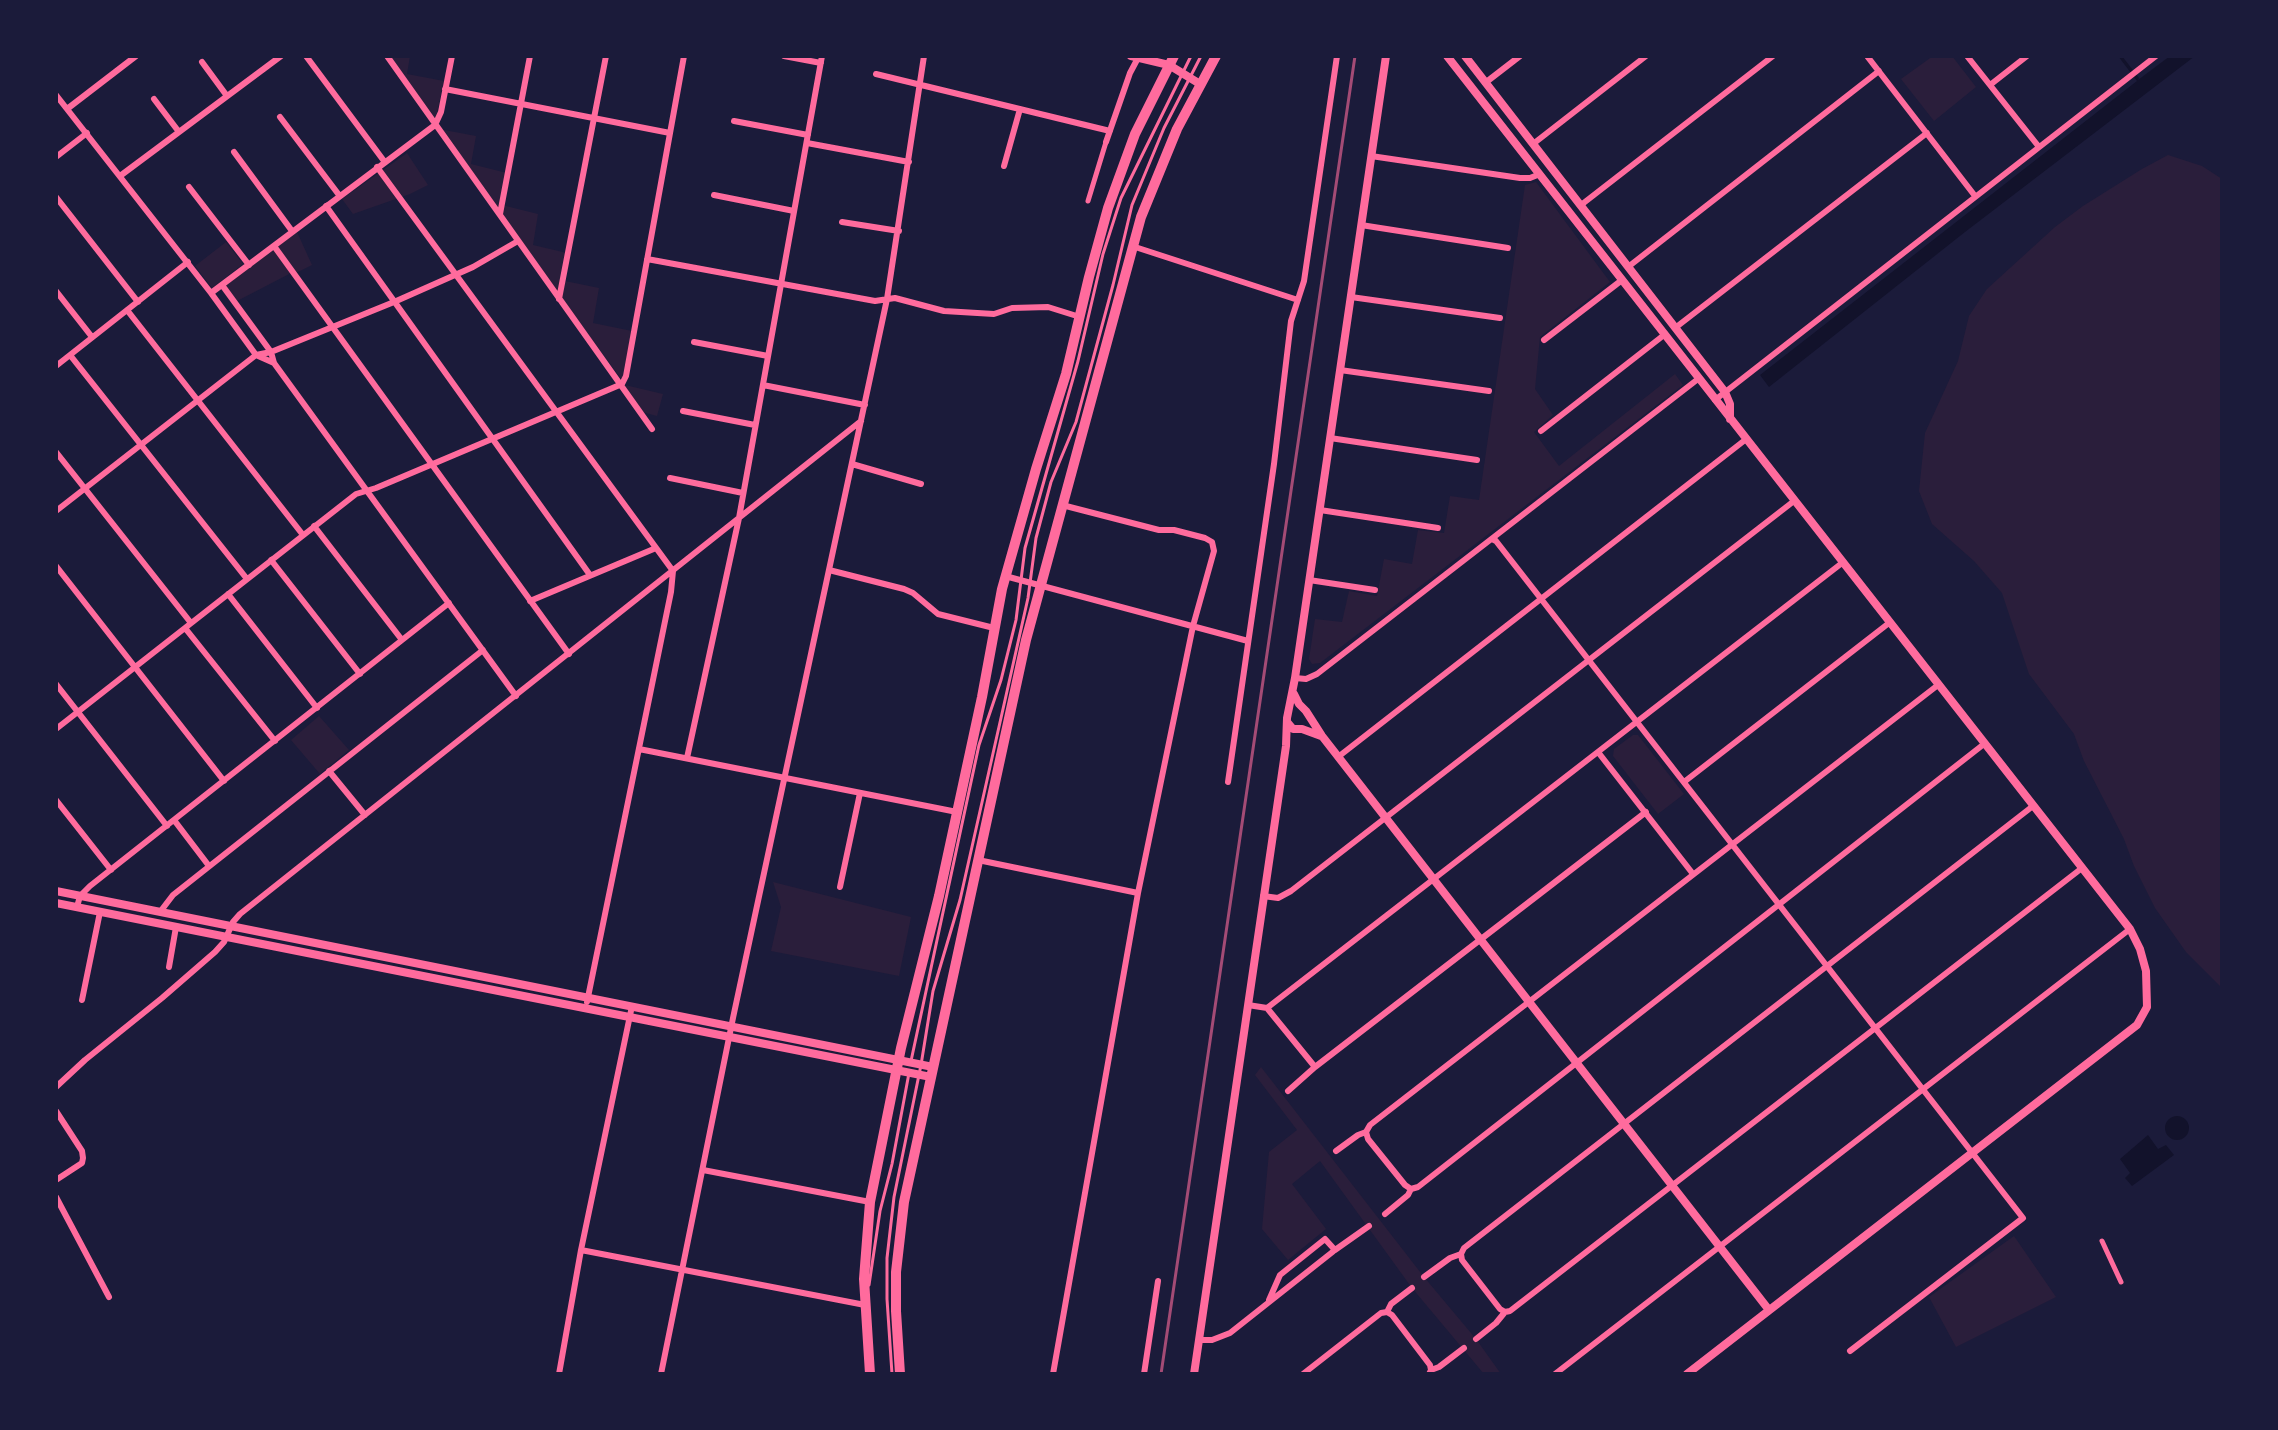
<!DOCTYPE html>
<style>
body{margin:0}
#map{position:relative;width:2278px;height:1430px;overflow:hidden;background:#1b1b3a;font-family:"Noto Sans",sans-serif}
canvas{display:block}
.frame{position:absolute;inset:0;border:58px solid #1b1b3a;pointer-events:none}
</style>
<div id="map">
<canvas width="2278" height="1430"></canvas>
<div class="frame"></div>
</div>
<script>
const g = document.querySelector('canvas').getContext('2d');
g.lineJoin = 'round';
function fill(path, color) { g.fillStyle = color; g.fill(path, 'evenodd'); }
const toPath = rows => new Path2D(rows.map(r => 'M' + r).join(''));
function strokePath(path, color, width, dash) { g.strokeStyle = color; g.lineWidth = width; g.lineCap = dash ? 'butt' : 'round'; g.setLineDash(dash || []); g.stroke(path); }
const green = toPath([
 [388,56,410,56,407,74,444,81,435,122],
 [1933,56,1952,56,1976,87,1934,121,1901,79],
 [439,129,476,136,471,164,507,173,499,212],
 [407,153,428,185,410,194,353,214,342,199],
 [2168,155,2202,166,2222,179,2222,988,2186,952,2155,908,2134,866,2124,839,2084,761,2074,734,2029,674,2002,593,1974,561,1932,524,1919,491,1925,433,1958,361,1969,316,1987,289,2055,227,2083,206,2142,169],
 [1536,182,1610,282,1540,337,1535,389,1553,415,1534,432,1559,466,1675,374,1683,385,1320,663,1312,664,1309,659,1315,619,1342,622,1349,591,1377,596,1384,559,1412,564,1418,530,1444,533,1450,496,1479,500,1525,185],
 [502,205,538,214,533,245,567,253,558,295,501,215],
 [297,232,312,265,296,273,276,246],
 [226,242,243,264,212,288,195,266],
 [274,248,291,273,237,301,225,285],
 [565,281,599,288,593,323,632,331,622,380,562,299],
 [625,385,663,394,657,416,642,412],
 [319,716,349,750,320,774,291,740],
 [1633,735,1638,735,1684,794,1658,814,1613,756,1614,749],
 [773,882,911,917,899,976,771,951,781,907],
 [1261,1067,1424,1277,1476,1339,1501,1374,1484,1374,1412,1288,1320,1161,1292,1184,1326,1229,1288,1260,1262,1229,1269,1152,1297,1130,1255,1075],
 [2014,1236,2056,1297,1956,1347,1929,1297]
]);
const water = toPath([
 [2118,56,2122,56,2139,78,2138,80,2170,56,2195,56,1965,232,1769,387,1760,375,2137,81],
 '2165 1128a12 12 0 1 1 24 0a12 12 0 1 1-24 0Z',
 [2148,1135,2158,1149,2166,1145,2174,1155,2132,1186,2125,1178,2130,1173,2120,1159]
]);
const service = toPath([
 [911,1061,979,745,1001,680,1016,620,1025,548,1078,361,1103,254,1121,198,1191,56],
 [869,1285,880,1211,892,1164,909,1073],
 [892,1374,887,1299,887,1258,894,1197,921,1065,933,991,960,900,1028,598,1036,538,1051,482,1076,422,1113,285,1132,205,1164,128,1201,56]
]);
const pedestrian = toPath([
 [1088,201,1106,142],
 [2102,1241,2121,1282]
]);
const minor = toPath([
 [306,56,384,161],
 [387,56,652,429],
 [784,56,821,63],
 [1867,56,1975,196],
 [1967,56,2039,147],
 [202,62,227,96],
 [876,74,1110,131],
 [1485,83,1520,56],
 [1990,85,2027,56],
 [445,89,670,133],
 [56,95,211,293,256,355,274,363],
 [154,99,179,132],
 [67,109,136,56],
 [280,117,339,195],
 [734,121,808,135],
 [1106,142,1130,73,1138,58],
 [807,143,909,162],
 [1533,144,1646,56],
 [234,152,292,231],
 [1371,156,1520,178,1530,178,1540,174],
 [56,157,87,133],
 [1004,166,1020,109],
 [377,167,673,571,671,592,587,1002],
 [120,176,281,56],
 [189,187,249,265],
 [714,195,794,211],
 [56,197,138,302],
 [1581,205,1773,56],
 [326,206,590,575],
 [500,214,530,56],
 [842,222,899,231],
 [1361,225,1508,248],
 [274,246,569,654],
 [1132,246,1298,300],
 [647,259,875,301,895,298,944,311,994,314,1012,308,1048,307,1080,317],
 [1628,267,1879,71],
 [222,285,271,352,274,363,516,696],
 [56,291,92,337],
 [211,293,435,125,441,112,452,56],
 [1351,297,1500,318],
 [559,299,606,56],
 [127,310,303,535],
 [1675,328,1927,133],
 [1544,340,1622,280],
 [694,342,768,356],
 [70,355,247,579],
 [56,366,188,262],
 [1340,370,1489,391],
 [763,385,865,405],
 [1715,400,2156,56],
 [683,411,755,425],
 [1541,431,1664,335],
 [1330,438,1477,460],
 [56,452,191,623],
 [852,464,921,484],
 [670,478,743,493],
 [1320,510,1438,528],
 [56,511,256,355,271,352,394,302,473,267,518,241],
 [314,526,402,640],
 [1492,539,1496,541,2023,1218,1850,1351],
 [271,560,360,674],
 [56,566,224,781],
 [829,570,904,589,913,593,938,614,994,628],
 [1005,576,1248,641],
 [1309,580,1375,590],
 [228,594,317,708],
 [530,601,656,548],
 [185,628,275,741],
 [1295,678,1306,679,1317,674,1698,379],
 [56,684,167,826],
 [56,729,356,494,376,488,622,384,626,376,684,56],
 [639,749,957,812],
 [1598,752,1693,874],
 [1338,757,1745,440],
 [687,758,739,518,822,56],
 [329,771,365,815],
 [1228,782,1274,464,1291,321,1304,281,1337,56],
 [1684,782,1889,623],
 [56,800,111,870],
 [174,820,209,866],
 [978,860,1138,893],
 [840,887,860,793],
 [1263,896,1278,898,1291,891,1794,501],
 [77,907,80,896,90,886,449,603],
 [160,912,173,895,483,650],
 [169,967,176,927],
 [82,1000,100,912],
 [1248,1005,1267,1008,1842,563],
 [1267,1008,1315,1067],
 [56,1087,85,1060,162,998,215,952,224,942,233,922,240,914,861,421],
 [1288,1091,1315,1067,1646,812],
 [56,1111,82,1151,83,1158,82,1163,56,1180],
 [1366,1132,1368,1139,1405,1185,1411,1189],
 [1336,1151,1358,1135,1366,1132,1370,1125,1938,685],
 [703,1170,870,1202],
 [56,1197,109,1297],
 [1385,1214,1408,1195,1411,1189,1418,1187,1984,744],
 [581,1250,865,1305],
 [1461,1254,1462,1260,1500,1309,1505,1312],
 [1424,1277,1450,1258,1461,1254,1464,1248,2033,806],
 [1269,1300,1280,1275,1325,1239,1335,1250],
 [1387,1312,1392,1315,1430,1365,1431,1370],
 [1476,1339,1496,1323,1505,1312,1510,1311,2082,868],
 [1199,1340,1212,1340,1230,1333,1335,1250,1369,1226],
 [559,1374,581,1250,632,1006],
 [661,1374,733,1018,887,299,924,56],
 [1053,1374,1138,893,1193,626,1214,551,1212,542,1205,538,1174,530,1159,530,1062,505],
 [1144,1374,1158,1281],
 [1303,1374,1381,1313,1387,1312,1391,1304,1412,1288],
 [1429,1374,1431,1370,1439,1367,1464,1348],
 [1555,1374,2130,929]
]);
const tertiary = toPath([
 [1131,56,1169,65,1200,84],
 [1447,56,2130,929,2140,949,2146,971,2147,1007,2137,1025,1687,1374],
 [1465,56,1725,392,1730,404,1730,419],
 [1294,694,1299,704,1306,711,1322,736,1769,1310],
 [1288,723,1293,729,1302,729,1321,736],
 [56,891,933,1067],
 [56,903,931,1077],
 [1194,1374,1286,746,1287,718,1295,678,1386,56]
]);
const primary = toPath([
 [870,1374,864,1279,870,1202,901,1048,939,896,982,697,1002,589,1036,469,1066,374,1089,277,1108,208,1135,134,1174,56],
 [900,1374,896,1311,896,1272,904,1202,1026,640,1141,217,1177,129,1216,56]
]);
const rail = toPath([
 [1161,1374,1355,56]
]);
fill(green, '#2a1e3b');
fill(water, '#12122b');
strokePath(service, '#ff6b9d', 3);
strokePath(pedestrian, '#ff6b9d', 5);
strokePath(minor, '#ff6b9d', 6);
strokePath(tertiary, '#ff6b9d', 8);
strokePath(primary, '#ff6b9d', 10);
strokePath(rail, '#a44b75', 3);
</script>
